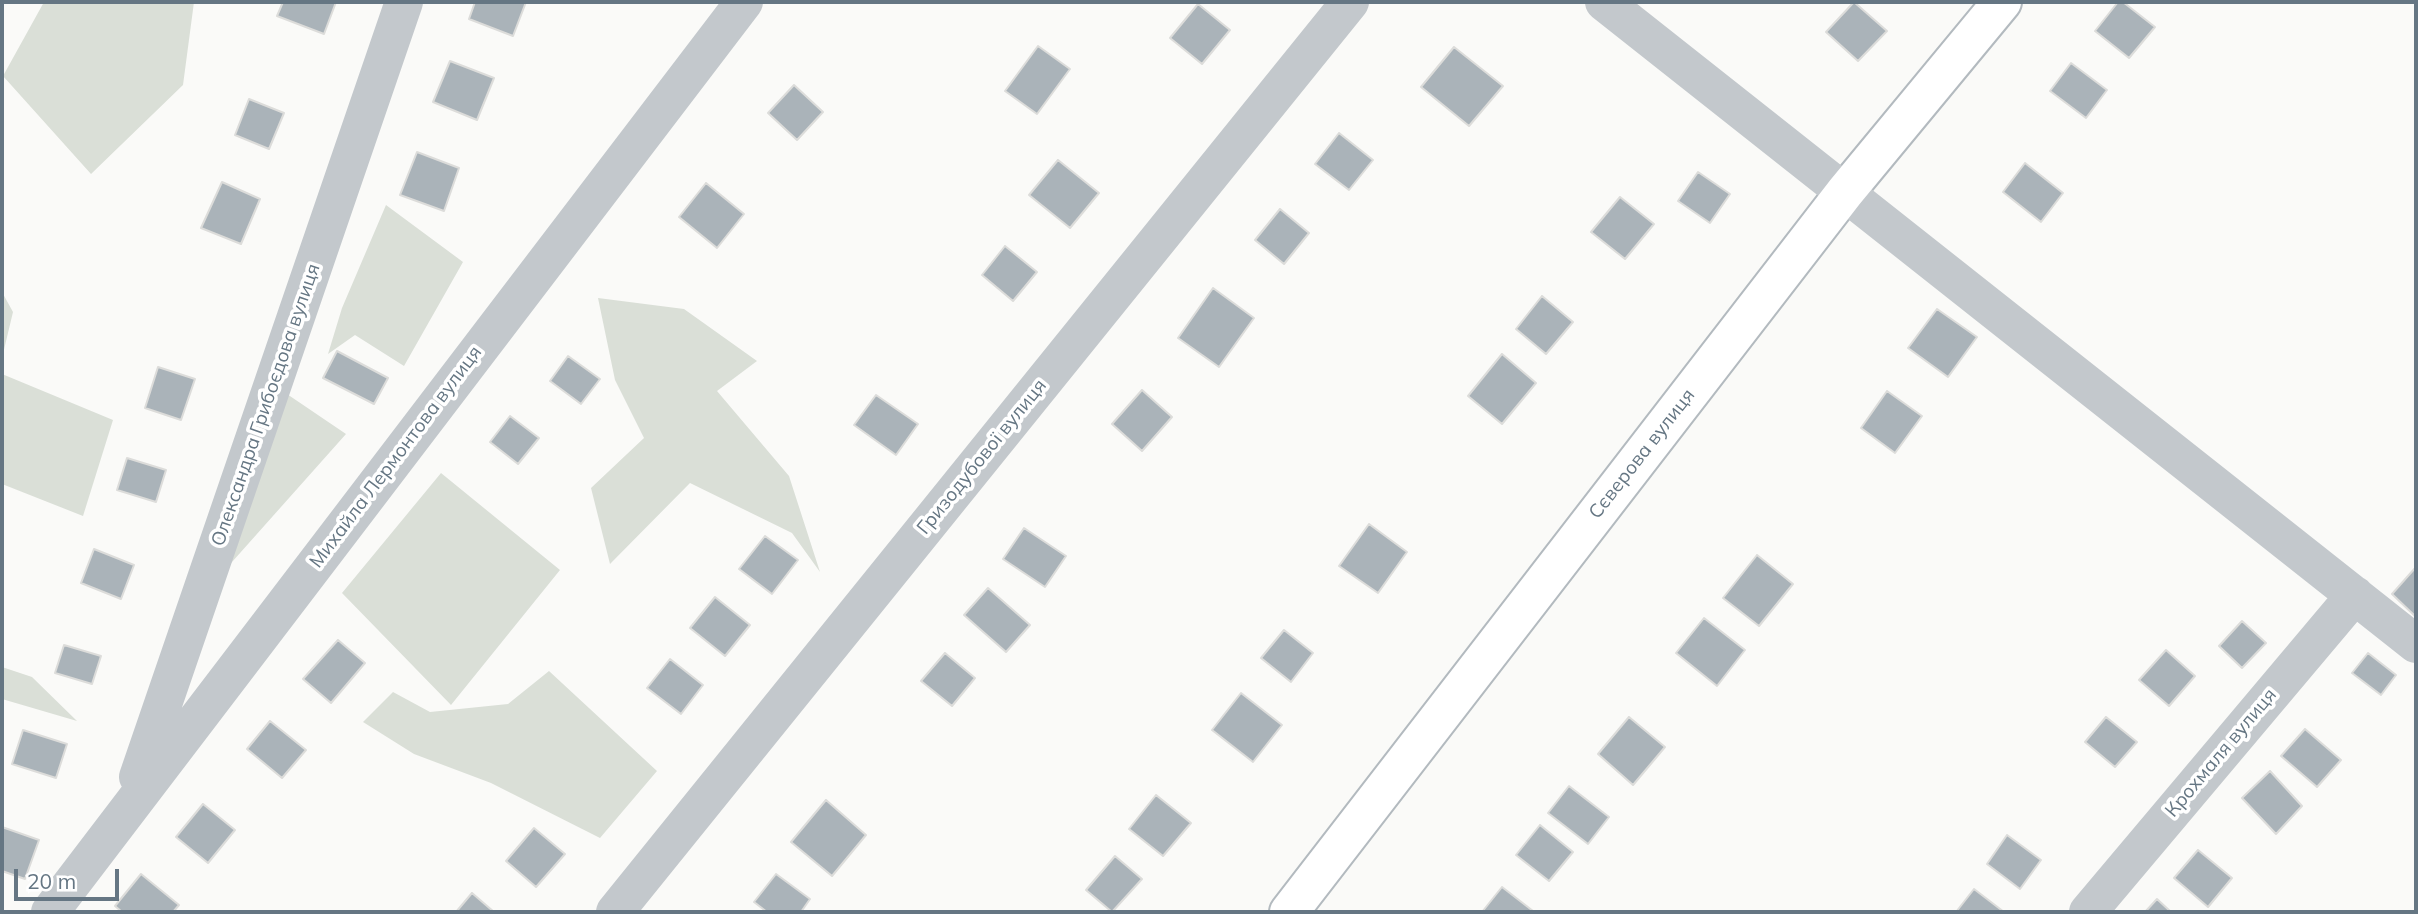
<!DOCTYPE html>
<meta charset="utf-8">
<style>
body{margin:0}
#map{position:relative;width:2418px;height:914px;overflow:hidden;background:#fafaf8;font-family:Mulish,sans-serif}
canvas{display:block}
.frame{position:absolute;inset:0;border:4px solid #657683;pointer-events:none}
.scale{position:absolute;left:14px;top:869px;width:105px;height:32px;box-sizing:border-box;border:4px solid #657683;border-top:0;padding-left:9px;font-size:21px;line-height:24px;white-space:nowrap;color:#657683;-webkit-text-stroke:5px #fff;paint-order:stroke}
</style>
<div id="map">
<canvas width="2418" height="914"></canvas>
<div class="frame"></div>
<div class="scale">20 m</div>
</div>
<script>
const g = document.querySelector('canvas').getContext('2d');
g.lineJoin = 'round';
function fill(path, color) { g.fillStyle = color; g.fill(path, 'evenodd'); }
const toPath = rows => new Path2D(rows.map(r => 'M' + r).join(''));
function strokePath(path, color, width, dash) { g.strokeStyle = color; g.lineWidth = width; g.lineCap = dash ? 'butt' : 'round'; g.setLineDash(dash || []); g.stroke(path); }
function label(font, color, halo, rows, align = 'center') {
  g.font = font + ' Mulish,sans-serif'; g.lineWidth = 7; g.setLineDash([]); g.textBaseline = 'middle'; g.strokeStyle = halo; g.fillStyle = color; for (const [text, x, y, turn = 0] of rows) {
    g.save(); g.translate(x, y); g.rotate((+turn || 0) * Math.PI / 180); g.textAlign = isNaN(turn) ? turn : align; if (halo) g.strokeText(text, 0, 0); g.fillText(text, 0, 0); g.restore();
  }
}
const green = toPath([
 [44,2,194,2,183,85,91,174,3,76],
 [386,205,463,262,404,366,355,335,328,354,342,308],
 [2,292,13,312,2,358],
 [598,298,684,309,757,361,717,391,789,476,820,572,792,533,690,483,610,564,591,488,644,438,615,380],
 [2,374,113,420,83,516,2,484],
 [284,392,346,434,224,571],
 [441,473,560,570,451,705,342,593],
 [2,667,32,677,77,721,2,699],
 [549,671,657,771,600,838,491,783,414,754,363,722,393,692,430,712,508,704]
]);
const building = toPath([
 [283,2,336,2,324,34,277,16,283,2],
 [475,2,526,2,513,36,469,19,475,2],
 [1854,2,1887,31,1858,61,1826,32,1854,2],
 [2118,2,2123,2,2155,27,2129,58,2095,31,2118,2],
 [1198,4,1230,30,1202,64,1170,38,1198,4],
 [1038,46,1070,69,1037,114,1005,91,1038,46],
 [1454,47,1503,86,1469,126,1421,87,1454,47],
 [450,61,494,78,477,120,433,102,450,61],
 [2071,63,2107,90,2086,118,2050,91,2071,63],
 [794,85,823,112,797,140,768,113,794,85],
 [249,99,284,113,269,149,235,135,249,99],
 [1339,133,1373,160,1349,190,1315,164,1339,133],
 [417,152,459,168,444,211,400,195,417,152],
 [1058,160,1099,193,1070,228,1029,195,1058,160],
 [2025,163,2063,193,2041,222,2003,192,2025,163],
 [1698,172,1730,194,1710,223,1678,201,1698,172],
 [222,182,260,199,241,244,201,228,222,182],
 [706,183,744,214,717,248,679,217,706,183],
 [1620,197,1654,224,1625,259,1591,232,1620,197],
 [1280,209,1309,233,1284,264,1255,240,1280,209],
 [1005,246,1037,272,1013,301,982,275,1005,246],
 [1213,288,1254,318,1219,367,1178,338,1213,288],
 [1542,296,1573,322,1546,354,1516,329,1542,296],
 [1937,309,1977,337,1948,377,1908,348,1937,309],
 [337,351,388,378,374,404,323,378,337,351],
 [1502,354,1536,383,1502,424,1468,396,1502,354],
 [568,356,600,379,581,404,550,381,568,356],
 [158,367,195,379,181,420,145,408,158,367],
 [1142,390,1172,417,1142,451,1112,424,1142,390],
 [1887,391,1922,416,1895,453,1861,428,1887,391],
 [876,395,918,424,896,455,854,425,876,395],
 [510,416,539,438,518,464,490,442,510,416],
 [127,458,166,470,156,502,117,490,127,458],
 [1369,524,1407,552,1378,593,1339,566,1369,524],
 [1024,528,1066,556,1045,587,1003,559,1024,528],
 [765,536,798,560,772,594,739,569,765,536],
 [94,549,134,565,121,599,81,583,94,549],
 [1757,555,1793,584,1759,626,1723,598,1757,555],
 [2416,567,2416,617,2392,594,2416,567],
 [988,588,1030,625,1006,652,964,615,988,588],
 [715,597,750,625,725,656,690,628,715,597],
 [1704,618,1745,650,1717,686,1676,653,1704,618],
 [2242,621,2266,643,2242,668,2219,646,2242,621],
 [1284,630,1313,653,1291,682,1261,658,1284,630],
 [338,640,365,663,331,703,303,679,338,640],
 [64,645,101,656,92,684,55,673,64,645],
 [2166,650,2195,676,2169,706,2139,680,2166,650],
 [945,653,975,678,952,706,921,681,945,653],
 [2368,653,2396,675,2381,695,2352,673,2368,653],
 [670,659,703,685,681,714,647,688,670,659],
 [1241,693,1282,725,1253,762,1212,730,1241,693],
 [1629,717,1665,747,1633,785,1598,754,1629,717],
 [2106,717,2137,742,2115,767,2085,742,2106,717],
 [270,721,306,750,282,778,247,749,270,721],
 [2305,729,2341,760,2317,787,2281,756,2305,729],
 [23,730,67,744,56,778,12,764,23,730],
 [2270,771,2302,806,2276,834,2242,798,2270,771],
 [1569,786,1609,817,1588,844,1548,813,1569,786],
 [1156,795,1191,823,1163,856,1129,829,1156,795],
 [826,800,866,835,832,876,791,842,826,800],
 [203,804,235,830,208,863,176,837,203,804],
 [1540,825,1573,852,1549,881,1516,855,1540,825],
 [2,827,39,840,25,879,2,871,2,827],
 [534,828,565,854,536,887,506,861,534,828],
 [2007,835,2041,860,2020,889,1987,864,2007,835],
 [2198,850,2232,878,2208,907,2174,878,2198,850],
 [1115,856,1142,879,1112,912,1086,890,1115,856],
 [141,874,179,905,173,912,122,912,115,906,141,874],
 [776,874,810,899,801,912,767,912,754,902,776,874],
 [1502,887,1533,911,1532,912,1482,912,1502,887],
 [1974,889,2004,912,1956,912,1974,889],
 [472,893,494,912,456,912,472,893],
 [2157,899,2171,912,2145,912,2157,899]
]);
const street = toPath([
 [1604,2,2416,644],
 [138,777,404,2],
 [50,912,744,2],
 [615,912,1350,2],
 [2088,912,2355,595]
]);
const secondary = toPath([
 [1289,912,1845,192,2002,2]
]);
const streetNames = [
 ["Олександра Грибоєдова вулиця",266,405,-71],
 ["Сєверова вулиця",1642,454,-52],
 ["Михайла Лермонтова вулиця",396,457,-53],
 ["Гризодубової вулиця",982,457,-51],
 ["Крохмаля вулиця",2221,753,-50]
];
fill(green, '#dadfd7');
fill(building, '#aab3b9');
strokePath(building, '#dcdcda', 2);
strokePath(secondary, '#b3babf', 42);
strokePath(street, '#c3c8cc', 38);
strokePath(secondary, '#fff', 38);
label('19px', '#657683', '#fff', streetNames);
</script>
